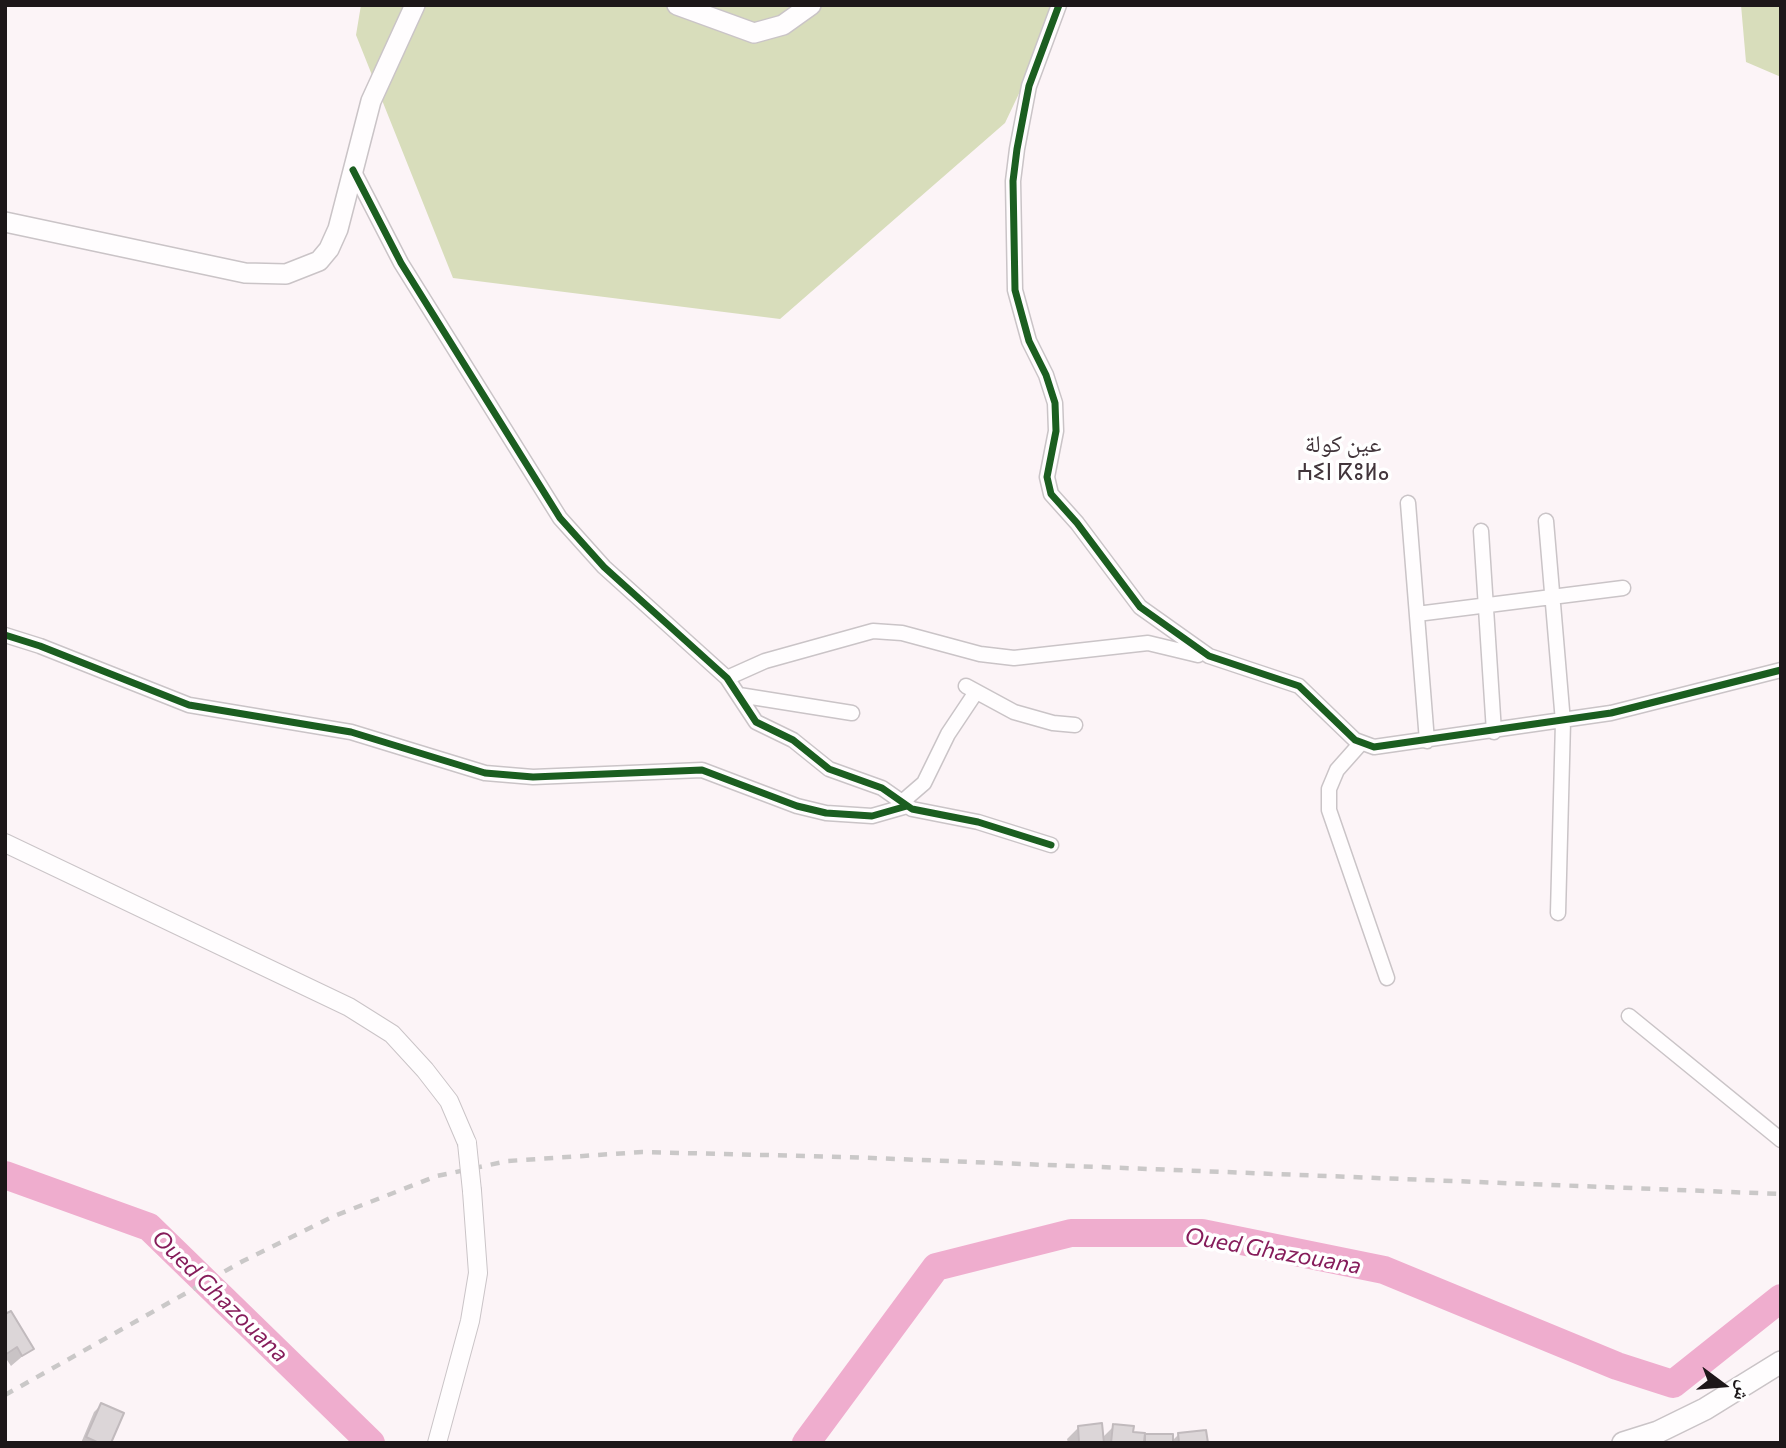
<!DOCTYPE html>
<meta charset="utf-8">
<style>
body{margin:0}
#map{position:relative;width:1786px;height:1448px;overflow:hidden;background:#fcf4f7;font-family:Commissioner,"Noto Naskh Arabic",sans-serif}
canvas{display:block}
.frame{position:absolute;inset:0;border:7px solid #1d1719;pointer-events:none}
.north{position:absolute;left:1688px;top:1350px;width:70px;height:70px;-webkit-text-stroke:5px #fff;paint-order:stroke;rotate:106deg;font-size:19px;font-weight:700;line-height:28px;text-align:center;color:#1d1719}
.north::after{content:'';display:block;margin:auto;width:24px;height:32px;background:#1d1719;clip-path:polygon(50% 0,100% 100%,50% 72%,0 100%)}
</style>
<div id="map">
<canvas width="1786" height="1448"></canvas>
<div class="frame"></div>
<div class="north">ش</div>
</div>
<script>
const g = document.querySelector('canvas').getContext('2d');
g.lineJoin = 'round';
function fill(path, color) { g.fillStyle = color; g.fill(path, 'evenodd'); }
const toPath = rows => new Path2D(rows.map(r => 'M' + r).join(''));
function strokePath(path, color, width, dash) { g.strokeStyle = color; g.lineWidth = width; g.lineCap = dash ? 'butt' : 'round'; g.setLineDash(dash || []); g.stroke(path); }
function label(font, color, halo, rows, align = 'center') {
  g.font = font + ' Commissioner,"Noto Naskh Arabic","Noto Sans Tifinagh",sans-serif'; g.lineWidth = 7; g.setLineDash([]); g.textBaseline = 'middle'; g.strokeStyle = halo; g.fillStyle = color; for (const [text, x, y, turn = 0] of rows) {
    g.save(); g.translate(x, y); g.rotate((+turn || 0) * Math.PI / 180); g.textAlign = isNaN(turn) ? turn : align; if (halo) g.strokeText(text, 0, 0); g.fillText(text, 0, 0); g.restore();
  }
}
const green = toPath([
 [361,5,1061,5,1005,123,780,319,453,278,356,35],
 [1741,5,1781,5,1781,77,1746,62]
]);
const shadow = toPath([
 [5,1316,31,1349,11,1366,5,1357],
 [101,1405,110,1443,81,1443,94,1412],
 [1114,1426,1142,1439,1146,1436,1171,1442,1178,1435,1206,1443,1068,1443,1067,1439,1078,1428,1102,1438]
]);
const river = toPath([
 [5,1175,149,1227,371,1443],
 [806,1443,936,1267,1071,1233,1202,1233,1384,1270,1617,1366,1673,1384,1781,1298]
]);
const building = toPath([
 [11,1311,34,1349,22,1356,17,1347,5,1355,5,1314,11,1311],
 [101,1403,124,1413,111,1443,99,1443,86,1437,101,1403],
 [1102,1423,1104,1443,1079,1443,1078,1426,1102,1423],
 [1113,1424,1134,1426,1133,1432,1145,1433,1144,1443,1111,1443,1113,1424],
 [1206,1430,1208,1443,1179,1443,1178,1433,1206,1430],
 [1145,1434,1173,1434,1173,1443,1145,1443,1145,1434]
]);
const minor = toPath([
 [1059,5,1029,86,1017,149,1013,181,1015,290,1029,341,1046,375,1055,403,1056,431,1047,477,1051,494,1077,523,1140,607,1209,656,1299,686,1355,740,1374,747,1611,713,1781,670],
 [353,170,401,263,560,518,604,567,727,678,756,722,793,740,829,769,882,788,912,809,978,822,1051,845],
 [1408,503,1427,741],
 [1546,521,1563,722,1558,913],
 [1481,531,1494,732],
 [1417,614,1623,588],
 [5,635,40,646,189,705,351,732,485,773,533,777,702,770,797,806,826,813,872,816,907,806],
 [727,678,765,661,873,631,902,633,980,654,1014,658,1148,643,1198,655],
 [966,686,1014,712,1053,723,1075,725],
 [739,695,852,713],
 [1361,743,1337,770,1329,789,1329,810,1387,978],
 [902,802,924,783,948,734,976,692],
 [1629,1016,1781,1140]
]);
const tertiary = toPath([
 [5,843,349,1007,392,1034,425,1070,449,1101,467,1143],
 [437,1443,470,1321,478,1273,472,1191]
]);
const secondary = toPath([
 [677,5,754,33,783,25,811,5],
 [5,222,245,273,286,274,319,261,329,249,338,229,371,101,415,5]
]);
const primary = toPath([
 [1623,1443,1658,1432,1705,1409,1781,1362]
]);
const rail = toPath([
 [5,1395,243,1261,334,1216,437,1176,508,1161,642,1152,846,1157,1781,1194]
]);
const tertiaryBridge = toPath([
 [467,1143,472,1191]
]);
const cycleway = toPath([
 [1059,5,1029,86,1017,149,1013,181,1015,290,1029,341,1046,375,1055,403,1056,431,1047,477,1051,494,1077,523,1140,607,1209,656,1299,686,1355,740,1374,747,1611,713,1781,670],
 [353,170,401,263,560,518,604,567,727,678,756,722,793,740,829,769,882,788,912,809,978,822,1051,845],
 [5,635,40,646,189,705,351,732,485,773,533,777,702,770,797,806,826,813,872,816,907,806]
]);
const waterNames = [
 ["Oued Ghazouana",1273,1251,10],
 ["Oued Ghazouana",220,1296,44]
];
const quarterNames = [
 ["عين كولة",1343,444],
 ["ⵄⵉⵏ ⴽⵓⵍⴰ",1343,472]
];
fill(green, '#d8ddbb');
fill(shadow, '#0003');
strokePath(river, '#efadce', 28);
fill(building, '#dcd6d8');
strokePath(building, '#c1babd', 2);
strokePath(minor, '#cac4c7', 17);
strokePath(tertiary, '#cac4c7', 20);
strokePath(secondary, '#cac4c7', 22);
strokePath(primary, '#cac4c7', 24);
strokePath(minor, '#fffdfe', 14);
strokePath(tertiary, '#fffdfe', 18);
strokePath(secondary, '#fffdfe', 19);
strokePath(primary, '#fffdfe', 21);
strokePath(rail, '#cac8c8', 4.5, [9, 9]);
strokePath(tertiaryBridge, '#cac4c7', 20, []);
strokePath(tertiaryBridge, '#fffdfe', 18);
strokePath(cycleway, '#1b5e20', 7);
label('italic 23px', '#861d5b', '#fff', waterNames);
label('24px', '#42353b', '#fff', quarterNames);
</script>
